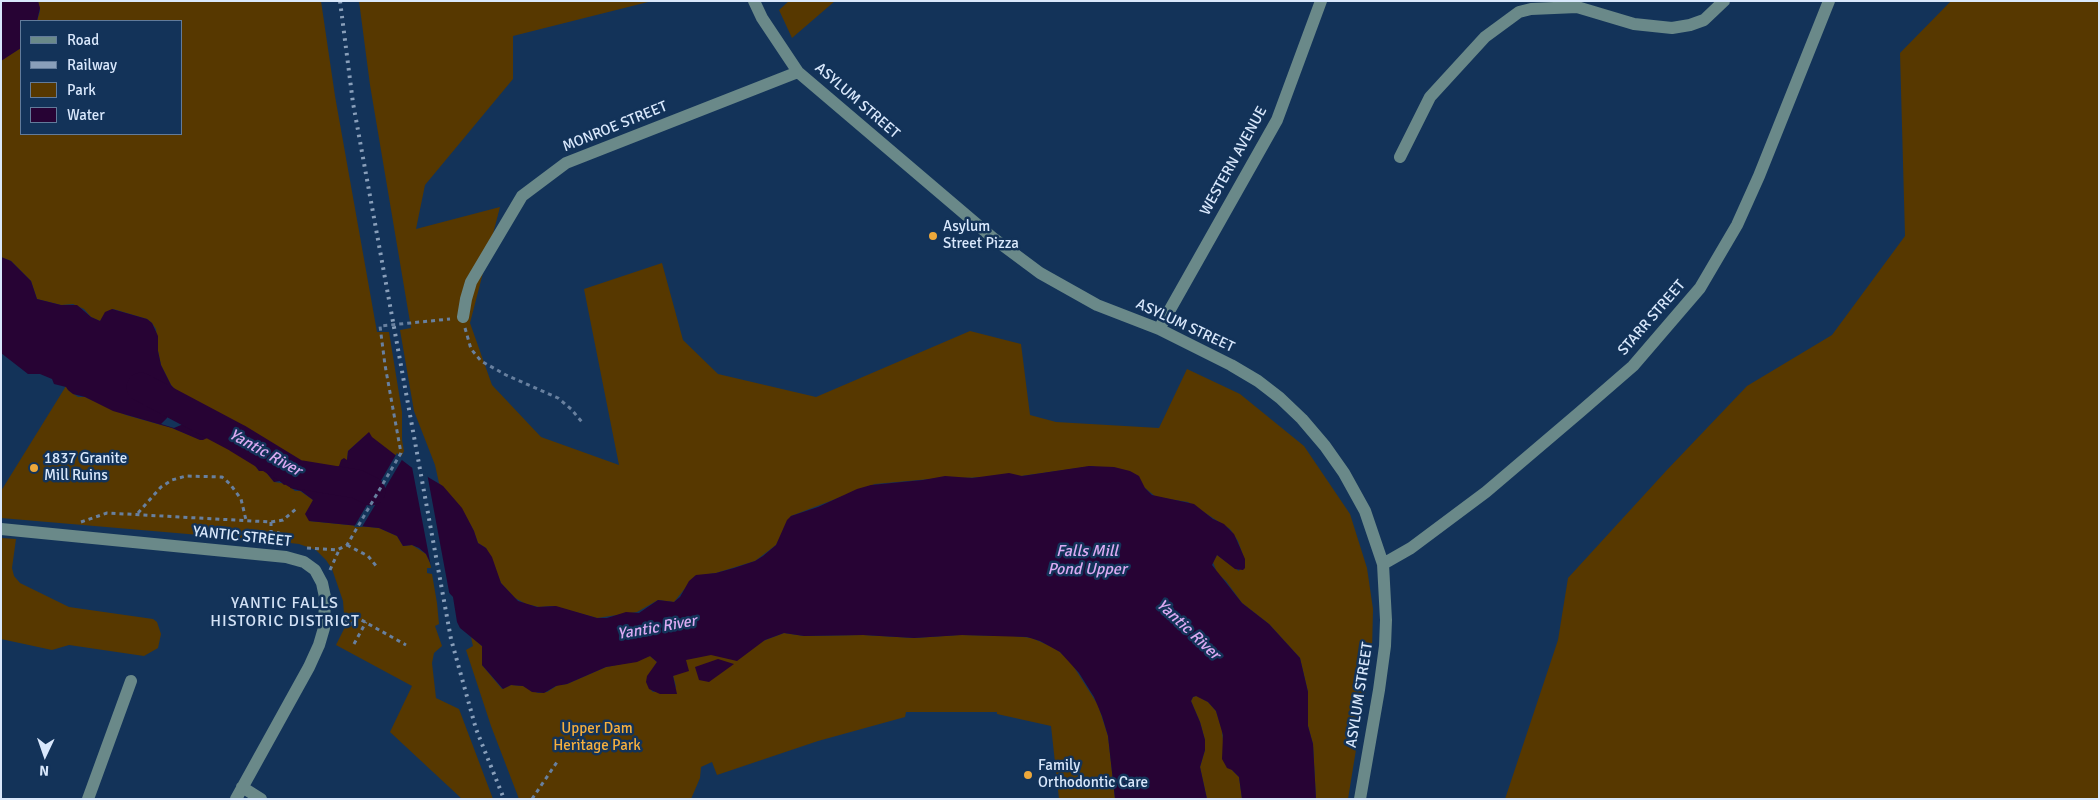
<!DOCTYPE html>
<style>
body{margin:0}
#map{position:relative;width:2100px;height:800px;overflow:hidden;background:#133359;font-family:Signika,sans-serif}
canvas{display:block}
.frame{position:absolute;inset:0;border:2px solid #d9e8fc;pointer-events:none}
.legend{position:absolute;left:20px;top:20px;width:162px;height:115px;box-sizing:border-box;background:#133359;border:1px solid #627b9a;margin:0;padding:6px 9px;list-style:none;font-size:15px;color:#d9e8fc}
.legend li{display:flex;align-items:center;gap:10px;height:25px}
.legend b{width:25px;border:1px solid #627b9a}
.north{position:absolute;left:20px;top:730px;width:50px;height:50px;-webkit-text-stroke:4px #133359;paint-order:stroke;rotate:183deg;font-size:14px;font-weight:700;line-height:20px;text-align:center;color:#d9e8fc}
.north::after{content:'';display:block;margin:auto;width:18px;height:22px;background:#d9e8fc;clip-path:polygon(50% 0,100% 100%,50% 72%,0 100%)}
</style>
<div id="map">
<canvas width="2100" height="800"></canvas>
<div class="frame"></div>
<ul class="legend">
<li><b style="height:6px;background:#6a8989"></b>Road</li>
<li><b style="height:6px;background:#899fba"></b>Railway</li>
<li><b style="height:14px;background:#573800"></b>Park</li>
<li><b style="height:14px;background:#270334"></b>Water</li>
</ul>
<div class="north">N</div>
</div>
<script>
const g = document.querySelector('canvas').getContext('2d');
g.lineJoin = 'round';
function fill(path, color) { g.fillStyle = color; g.fill(path, 'evenodd'); }
const toPath = rows => new Path2D(rows.map(r => 'M' + r).join(''));
function strokePath(path, color, width, dash) { g.strokeStyle = color; g.lineWidth = width; g.lineCap = dash ? 'butt' : 'round'; g.setLineDash(dash || []); g.stroke(path); }
function label(font, color, halo, rows, align = 'center') {
  g.font = font + ' Signika,sans-serif'; g.lineWidth = 5; g.setLineDash([]); g.textBaseline = 'middle'; g.strokeStyle = halo; g.fillStyle = color; for (const [text, x, y, turn = 0] of rows) {
    g.save(); g.translate(x, y); g.rotate((+turn || 0) * Math.PI / 180); g.textAlign = isNaN(turn) ? turn : align; if (halo) g.strokeText(text, 0, 0); g.fillText(text, 0, 0); g.restore();
  }
}
const green = toPath([
 [38,1,321,1,335,96,377,332,389,332,402,412,402,440,404,451,400,459,365,436,348,451,347,460,336,469,322,473,315,469,306,470,303,465,292,461,287,464,280,462,278,456,261,447,249,443,247,448,245,449,236,443,234,431,204,413,181,396,171,385,161,365,158,351,156,329,152,323,147,319,113,309,100,321,91,317,84,309,73,304,61,305,37,299,31,281,11,261,1,257,1,61,6,57,21,48,21,134,181,134,181,21,37,21,40,11],
 [359,1,652,1,513,36,513,79,425,185,416,229,500,207,470,323,492,385,541,437,619,465,584,289,662,263,683,340,718,374,816,397,970,331,1021,344,1030,415,1056,422,1159,428,1187,369,1240,394,1304,446,1350,514,1367,568,1373,609,1372,651,1348,799,1316,799,1313,744,1308,726,1308,692,1300,658,1269,624,1242,603,1226,581,1217,573,1213,562,1217,555,1239,571,1244,558,1238,541,1230,529,1188,502,1156,497,1145,488,1093,466,1021,476,930,479,875,484,791,516,776,545,755,561,716,573,695,576,674,602,658,600,637,612,597,618,553,606,539,607,526,604,515,598,501,583,486,548,478,543,473,529,459,505,439,483,435,465,414,411,400,330,411,328,370,85],
 [789,1,835,1,792,38,779,10],
 [1951,1,2099,1,2099,799,1505,799,1558,640,1568,578,1666,471,1747,386,1832,335,1905,236,1900,53],
 [66,386,69,391,78,397,85,397,126,415,172,428,201,440,209,437,224,439,231,446,237,447,248,456,259,471,265,471,274,482,287,484,295,491,300,491,313,500,309,521,379,528,397,536,403,546,412,545,426,554,432,568,427,568,427,573,432,574,437,603,439,624,435,626,442,646,434,653,432,663,436,698,459,709,493,799,462,799,390,732,412,686,336,645,345,627,343,601,332,569,326,560,316,550,299,544,281,542,1,518,1,491],
 [1,538,16,539,12,568,14,576,20,583,69,607,153,619,157,622,161,634,158,648,144,656,69,645,52,650,1,639],
 [784,633,804,636,863,635,914,638,959,635,1014,636,1032,638,1052,647,1060,652,1072,664,1098,705,1108,736,1115,799,1059,799,1051,726,997,714,997,712,906,712,905,717,818,741,717,775,712,762,701,767,700,778,691,799,519,799,491,726,466,650,473,646,471,637,482,646,482,665,502,689,511,685,523,686,538,693,547,692,558,685,567,684,606,667,632,662,650,656,657,662,654,667,651,690,653,692,676,687,672,671,686,659,763,641],
 [1197,696,1208,702,1216,711,1222,730,1224,752,1232,770,1239,777,1242,799,1207,799,1200,767,1205,750,1205,740,1200,722,1191,701,1193,697]
]);
const water = toPath([
 [1,1,38,1,40,8,37,21,21,21,21,48,1,61],
 [1,257,11,261,31,281,37,299,61,305,77,305,91,317,100,321,105,312,112,309,147,319,152,323,158,336,158,351,161,365,171,385,181,396,204,413,234,431,236,435,240,437,236,440,236,443,240,443,240,446,245,449,247,448,248,443,261,447,278,456,280,462,287,464,292,461,304,465,307,470,315,469,322,473,339,466,341,460,344,458,347,460,348,451,369,432,372,437,411,467,443,486,462,508,474,531,478,543,486,548,492,557,501,583,518,601,537,607,556,606,597,618,607,618,626,612,639,613,658,600,674,602,680,597,689,581,696,575,716,573,734,568,755,561,763,556,776,545,787,520,791,516,818,507,857,489,871,485,923,480,945,476,972,478,1009,473,1022,476,1089,466,1114,467,1130,471,1139,476,1145,488,1152,495,1194,504,1213,519,1224,524,1234,534,1245,559,1245,568,1243,570,1235,569,1217,555,1212,565,1242,603,1269,624,1300,658,1308,692,1308,726,1313,744,1316,799,1242,799,1239,777,1232,770,1227,768,1222,759,1223,735,1216,711,1208,702,1196,696,1193,697,1191,701,1200,722,1205,740,1205,750,1200,767,1207,799,1115,799,1108,736,1102,716,1094,697,1079,673,1060,652,1040,641,1027,637,962,635,914,638,863,635,804,636,784,633,765,640,737,661,711,655,686,660,689,671,673,676,677,694,660,694,649,689,646,682,647,676,657,662,650,656,637,662,606,667,567,684,556,686,544,693,532,692,523,686,511,685,503,689,482,665,482,646,460,628,457,622,453,597,440,583,426,554,419,548,412,545,403,546,397,536,379,528,309,521,305,514,313,500,301,491,290,488,291,486,287,484,284,485,280,481,274,482,265,471,259,471,248,456,243,456,237,447,231,446,224,439,209,437,203,440,200,440,172,428,113,411,85,397,73,394,68,390,66,387,54,384,52,379,40,374,28,374,1,353],
 [178,405,187,407,195,419,174,428,161,424,167,418,172,407],
 [718,659,734,664,709,682,699,680,695,667]
]);
const pier = toPath([
 [397,453,403,458,362,527,354,527],
 [412,467,417,467,427,473,450,597,438,584,432,572]
]);
const river = toPath([
 [141,387,237,438,296,474,357,484,371,491]
]);
const path = toPath([
 [465,328,471,349,481,361,506,375,558,398,571,409,582,422],
 [138,513,161,487,172,480,186,476,222,477,230,484,241,499,246,520],
 [81,522,107,513,271,522,283,520,296,509],
 [271,522,271,532,279,533,278,544],
 [347,545,368,556,377,567],
 [307,548,337,550,347,545,401,453,385,365,380,326,450,319],
 [330,570,339,550],
 [344,619,352,624,356,617,406,645],
 [354,644,366,622],
 [532,799,557,762]
]);
const minor = toPath([
 [754,1,762,18,798,72,993,238,1040,273,1097,305,1159,329,1231,365,1258,381,1280,398,1302,419,1325,446,1344,473,1365,511,1383,564,1386,620,1385,646,1379,690,1360,799],
 [1400,157,1430,97,1485,37,1519,12,1531,9,1577,7,1634,24,1672,28,1690,25,1704,20,1724,1],
 [463,317,466,299,471,282,522,196,566,163,798,72],
 [1159,329,1277,120,1321,1],
 [1,529,286,557,304,562,315,570,322,583,325,597,324,628,319,645,309,667,236,799],
 [1383,564,1411,548,1486,492,1580,412,1633,366,1700,288,1737,225,1759,176,1829,1],
 [242,787,261,799],
 [88,799,131,681]
]);
const rail = toPath([
 [340,1,353,103,451,639,476,729,504,799]
]);
const markers = [
 [933,236,5,"#eda83b"],
 [34,468,5,"#eda83b"],
 [1028,775,5,"#eda83b"]
];
const streetNames = [
 ["ASYLUM STREET",857,101,41],
 ["MONROE STREET",615,127,-22],
 ["WESTERN AVENUE",1234,161,-61],
 ["STARR STREET",1652,318,-49],
 ["ASYLUM STREET",1185,326,25],
 ["YANTIC STREET",242,537,6],
 ["ASYLUM STREET",1360,695,-81]
];
const poiNames = [
 ["Asylum",943,227],
 ["Street Pizza",943,244],
 ["1837 Granite",44,459],
 ["Mill Ruins",44,476],
 ["Family",1038,766],
 ["Orthodontic Care",1038,783]
];
const parkNames = [
 ["Upper Dam",597,729],
 ["Heritage Park",597,746]
];
const waterNames = [
 ["Yantic River",265,453,29],
 ["Falls Mill",1087,552],
 ["Pond Upper",1087,570],
 ["Yantic River",657,628,-10],
 ["Yantic River",1188,630,43]
];
const neighbourhoodNames = [
 ["YANTIC FALLS",285,604],
 ["HISTORIC DISTRICT",285,622]
];
fill(green, '#573800');
fill(water, '#270334');
fill(pier, '#133359');
strokePath(river, '#270334', 29);
strokePath(path, '#68809f', 3, [4, 4]);
strokePath(minor, '#6a8989', 12);
strokePath(rail, '#899fba', 4, [2.5, 5]);
for (const [x, y, r, color] of markers) { const dot = new Path2D(); dot.arc(x, y, r, 0, 2 * Math.PI); g.fillStyle = color; g.fill(dot); strokePath(dot, '#133359', 2); }
label('15px', '#d9e8fc', '#133359', streetNames);
label('15px', '#d9e8fc', '#133359', poiNames, 'left');
label('15px', '#f6af3e', '#133359', parkNames);
label('italic 16px', '#dbaaf2', '#133359', waterNames);
g.letterSpacing = '1px';
label('16px', '#d3e2f6', '#133359', neighbourhoodNames);
g.letterSpacing = '0px';
</script>
